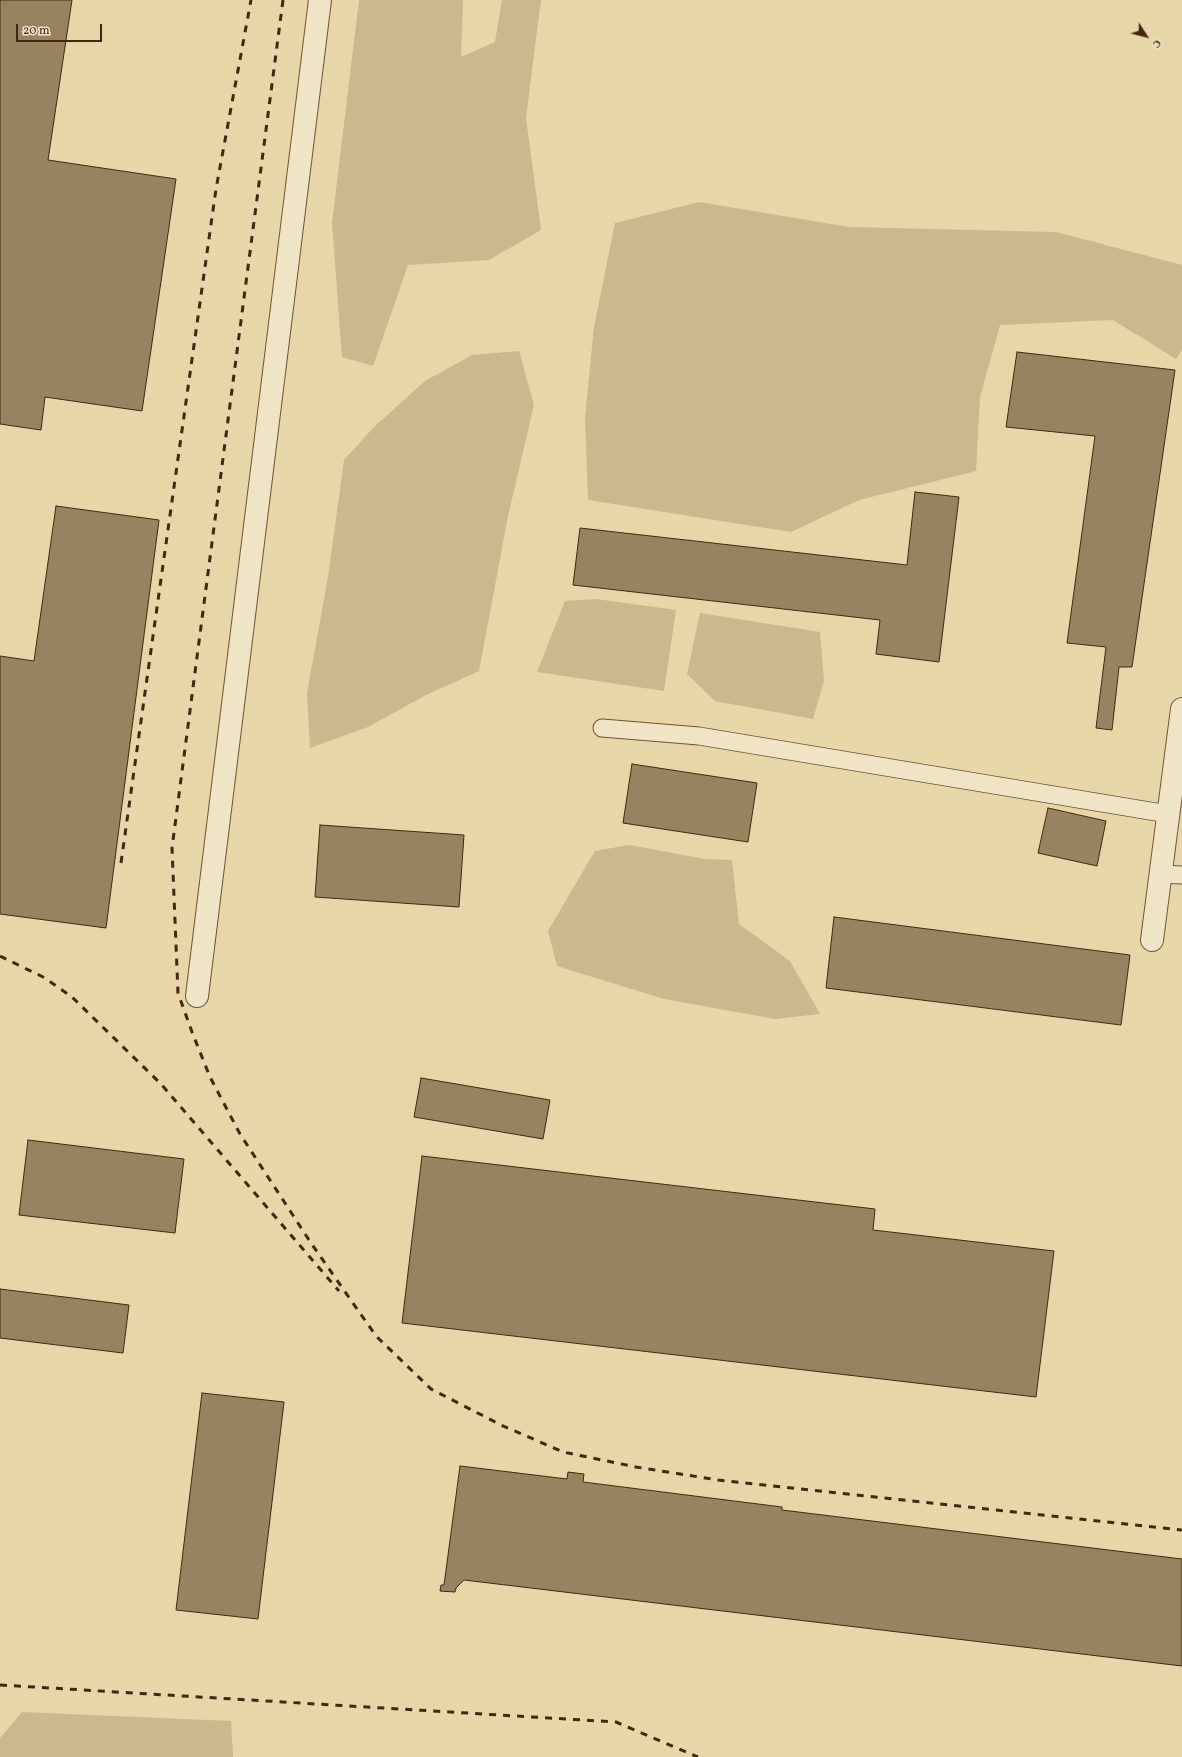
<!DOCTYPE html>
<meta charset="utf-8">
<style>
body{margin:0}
#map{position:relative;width:1182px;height:1757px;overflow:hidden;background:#e7d6a7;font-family:Vollkorn,serif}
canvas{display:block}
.north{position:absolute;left:1126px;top:16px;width:40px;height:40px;-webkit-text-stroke:3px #efe4c6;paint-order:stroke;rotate:126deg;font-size:11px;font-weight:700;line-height:16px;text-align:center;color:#452613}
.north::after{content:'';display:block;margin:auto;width:14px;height:18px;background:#452613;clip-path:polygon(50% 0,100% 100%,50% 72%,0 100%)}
.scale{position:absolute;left:16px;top:24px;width:86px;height:18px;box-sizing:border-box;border:2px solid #452613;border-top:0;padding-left:5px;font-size:12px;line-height:14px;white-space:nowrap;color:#452613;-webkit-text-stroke:3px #efe4c6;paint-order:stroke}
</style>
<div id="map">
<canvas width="1182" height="1757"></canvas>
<div class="north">С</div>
<div class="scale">20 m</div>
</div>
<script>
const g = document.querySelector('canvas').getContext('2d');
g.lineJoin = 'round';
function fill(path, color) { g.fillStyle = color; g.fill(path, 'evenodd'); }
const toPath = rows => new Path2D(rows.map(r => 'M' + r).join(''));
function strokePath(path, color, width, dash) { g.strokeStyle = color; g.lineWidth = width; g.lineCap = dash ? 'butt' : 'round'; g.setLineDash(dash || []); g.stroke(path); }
const green = toPath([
 [359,0,463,0,461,57,495,42,502,0,541,0,526,118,541,230,489,260,408,265,373,366,342,357,332,223],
 [699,202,849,227,1056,232,1182,265,1182,350,1176,359,1113,320,1000,325,980,397,976,471,859,500,791,532,588,500,585,418,594,327,615,223],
 [519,351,534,405,508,516,479,671,426,695,368,727,310,748,307,693,328,577,344,460,374,427,425,381,472,355],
 [596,599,676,610,664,691,537,672,565,601],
 [700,613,820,632,824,681,813,719,715,701,687,674],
 [629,845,705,859,732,860,739,924,790,961,820,1014,775,1019,664,999,557,966,548,931,595,851],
 [22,1712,231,1721,233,1757,0,1757,0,1738]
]);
const building = toPath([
 [0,0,72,0,48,160,176,179,142,411,45,397,41,430,0,424,0,0],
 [1017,352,1175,370,1132,667,1119,667,1112,730,1096,728,1106,647,1067,643,1095,436,1006,427,1017,352],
 [915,492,959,497,939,662,876,654,880,620,573,585,580,528,907,565,915,492],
 [56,506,159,520,106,928,0,914,0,656,34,661,56,506],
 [632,764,757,783,748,842,623,823,632,764],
 [1048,808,1106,821,1097,866,1038,853,1048,808],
 [320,825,464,835,459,907,315,897,320,825],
 [834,917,1130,955,1121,1025,826,988,834,917],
 [421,1078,550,1100,543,1139,414,1117,421,1078],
 [28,1140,184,1159,175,1233,19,1215,28,1140],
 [422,1156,875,1209,873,1230,1054,1251,1036,1397,402,1323,422,1156],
 [0,1289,129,1305,123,1353,0,1338,0,1289],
 [202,1393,284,1402,258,1619,176,1610,202,1393],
 [460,1466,567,1479,568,1472,584,1474,583,1482,782,1507,782,1510,1182,1559,1182,1666,464,1580,456,1588,455,1592,440,1591,441,1585,444,1585,460,1466]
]);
const lane = toPath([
 [602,728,699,736,1168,814],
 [1160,874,1182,875]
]);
const street = toPath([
 [1152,940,1182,709],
 [197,996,320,0]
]);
const rail = toPath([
 [283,0,172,848,178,993,192,1032,210,1077,240,1134,311,1243,376,1336,431,1389,501,1425,563,1452,636,1467,718,1480,1182,1530],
 [121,863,216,189,251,0],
 [0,956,45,978,72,997,161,1084,339,1291],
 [0,1685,616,1722,698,1757]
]);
fill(green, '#cbb88e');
fill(building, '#998260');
strokePath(building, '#452613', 1);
strokePath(lane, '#6e5238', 19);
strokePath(street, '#6e5238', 24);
strokePath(lane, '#efe4c6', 17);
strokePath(street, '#efe4c6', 22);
strokePath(rail, '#452613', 3, [7, 7]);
</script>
